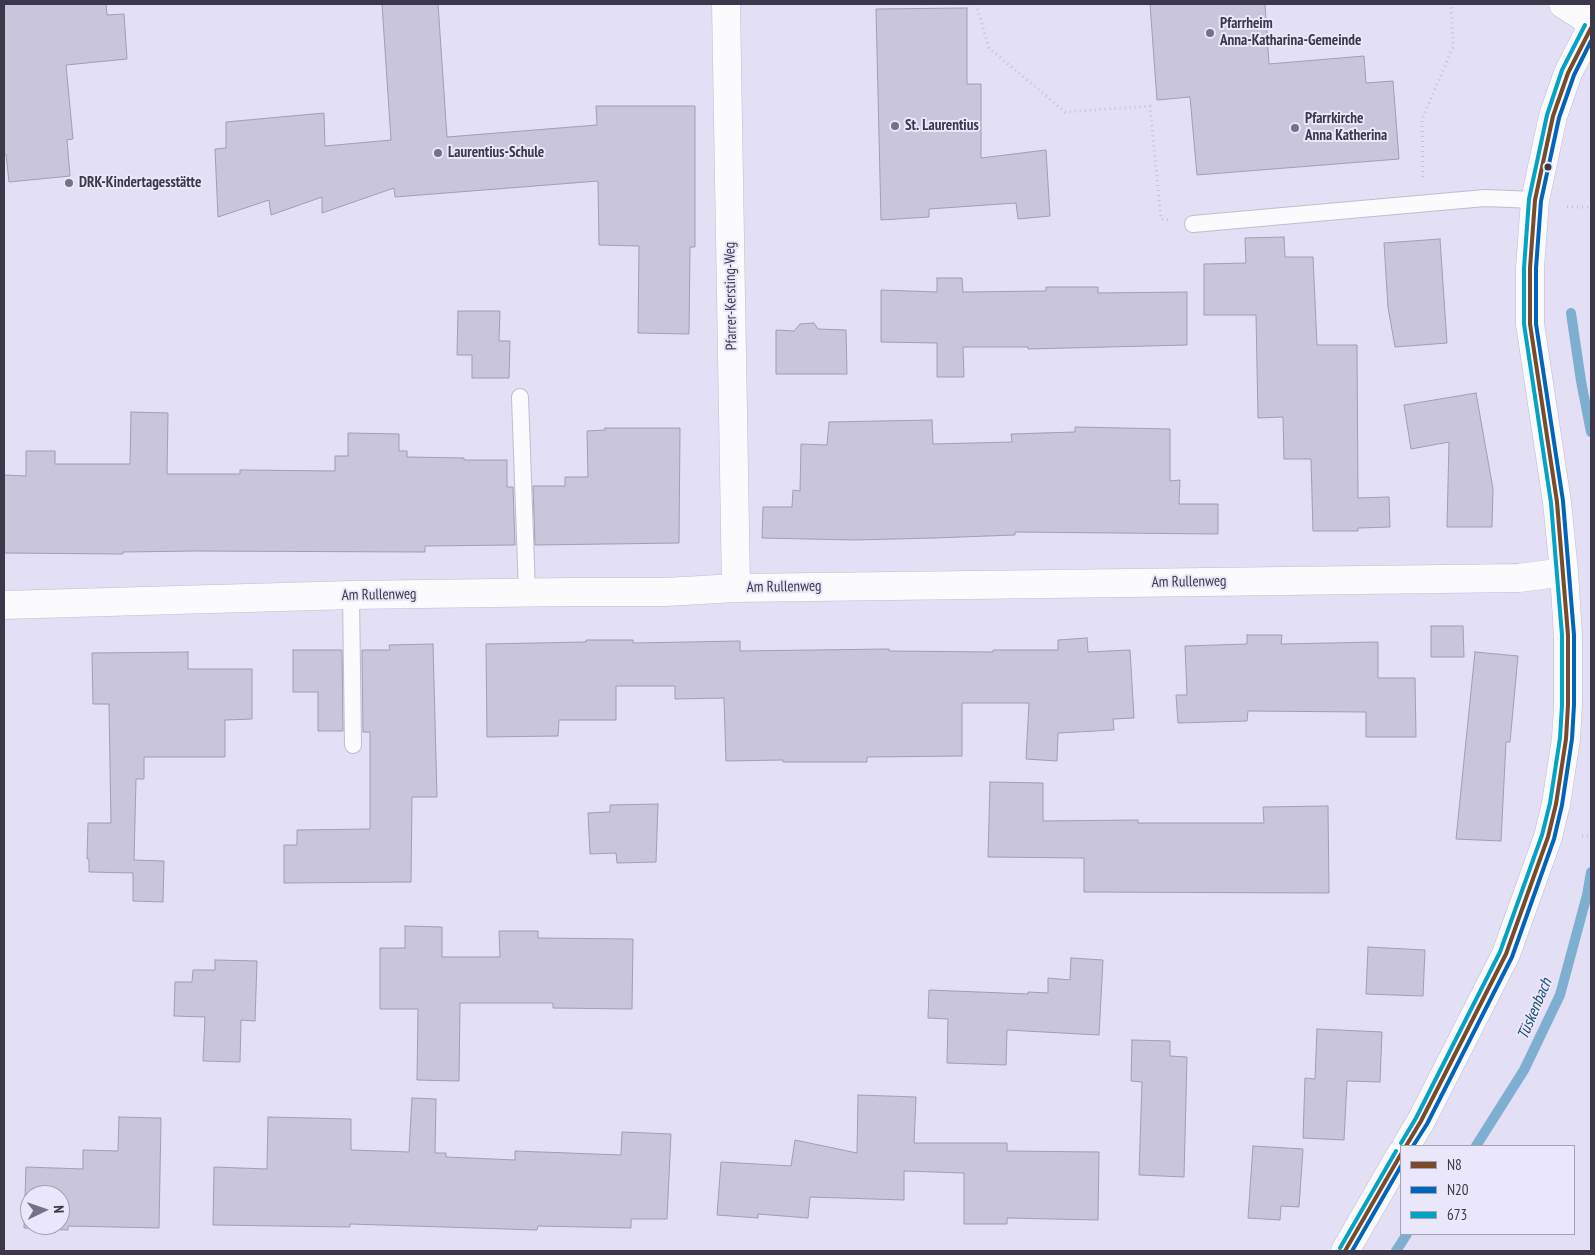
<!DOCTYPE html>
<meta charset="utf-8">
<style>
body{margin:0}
#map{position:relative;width:1595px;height:1255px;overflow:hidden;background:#e3dff4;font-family:"PT Sans Narrow",sans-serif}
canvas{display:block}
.frame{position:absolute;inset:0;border:5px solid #3c384a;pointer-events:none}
.legend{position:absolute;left:1400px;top:1145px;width:175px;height:90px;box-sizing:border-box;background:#eae7fa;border:1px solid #a4a1b4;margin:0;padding:6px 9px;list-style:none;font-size:15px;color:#3c384a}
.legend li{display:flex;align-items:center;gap:10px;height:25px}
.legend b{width:25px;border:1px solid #a4a1b4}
.north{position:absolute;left:20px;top:1185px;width:50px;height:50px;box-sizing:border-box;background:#eae7fa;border:1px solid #a4a1b4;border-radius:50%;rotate:87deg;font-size:14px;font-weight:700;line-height:20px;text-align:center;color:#3c384a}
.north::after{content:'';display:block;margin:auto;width:18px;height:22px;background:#767286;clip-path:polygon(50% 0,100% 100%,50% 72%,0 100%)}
</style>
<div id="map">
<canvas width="1595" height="1255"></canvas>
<div class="frame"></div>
<ul class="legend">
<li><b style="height:6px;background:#7a4b2a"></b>N8</li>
<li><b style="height:6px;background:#0065bd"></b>N20</li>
<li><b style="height:6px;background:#03a3c7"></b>673</li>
</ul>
<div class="north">N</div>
</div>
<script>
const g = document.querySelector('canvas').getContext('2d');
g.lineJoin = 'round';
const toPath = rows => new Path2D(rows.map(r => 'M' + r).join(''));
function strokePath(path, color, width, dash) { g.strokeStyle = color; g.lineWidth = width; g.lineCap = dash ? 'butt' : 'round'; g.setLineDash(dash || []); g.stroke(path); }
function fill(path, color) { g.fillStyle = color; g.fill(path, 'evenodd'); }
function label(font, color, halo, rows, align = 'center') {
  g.font = font + ' "PT Sans Narrow",sans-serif'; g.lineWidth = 4; g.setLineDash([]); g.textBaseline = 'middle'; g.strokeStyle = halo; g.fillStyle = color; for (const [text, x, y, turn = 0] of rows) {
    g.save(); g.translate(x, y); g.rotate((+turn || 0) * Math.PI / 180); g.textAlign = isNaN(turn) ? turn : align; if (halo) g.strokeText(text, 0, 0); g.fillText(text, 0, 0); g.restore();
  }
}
const stream = toPath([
 [1571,313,1581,381,1591,432],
 [1476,1146,1524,1070,1560,995,1587,895,1591,872],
 [1396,1251,1407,1234]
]);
const building = toPath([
 [4,4,106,4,107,15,124,14,127,59,66,65,73,139,67,140,70,176,9,182,6,154,4,154,4,4],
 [382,4,438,4,447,137,597,125,596,106,695,106,695,247,690,247,689,334,638,333,639,246,599,245,598,181,395,197,394,188,322,213,322,197,271,215,269,200,218,217,215,149,226,148,226,122,324,113,325,146,391,140,382,4],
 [1150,4,1265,4,1269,64,1364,56,1366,83,1393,81,1399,159,1197,175,1190,97,1157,100,1150,4],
 [967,8,967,84,981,84,981,158,1046,150,1050,216,1018,219,1016,203,929,209,929,217,881,220,876,9,967,8],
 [1284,237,1285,257,1313,257,1317,345,1357,345,1358,498,1389,497,1390,527,1358,528,1358,531,1313,531,1311,459,1284,459,1283,417,1258,418,1256,315,1204,315,1204,264,1246,263,1245,238,1284,237],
 [1440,239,1447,343,1395,347,1388,307,1384,243,1440,239],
 [937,278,962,278,963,292,1046,291,1046,287,1098,287,1098,293,1187,292,1187,345,1028,349,1028,347,963,347,964,377,937,377,937,343,881,342,881,290,937,292,937,278],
 [458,311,500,311,499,341,510,341,509,378,472,378,472,355,457,355,458,311],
 [814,323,818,329,846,330,847,374,776,374,776,330,794,331,800,324,814,323],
 [1476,393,1493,489,1492,527,1447,527,1449,442,1411,449,1404,405,1476,393],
 [131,412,168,413,167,474,240,474,240,470,335,471,335,456,348,456,348,433,399,434,399,451,407,451,407,457,464,458,464,460,507,460,507,487,513,487,515,545,425,546,425,552,195,551,123,552,123,554,4,553,4,475,26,476,26,451,55,451,55,464,130,464,131,412],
 [932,420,933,444,1012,442,1011,434,1075,432,1075,427,1170,429,1170,481,1180,480,1179,504,1218,504,1218,534,1015,532,1015,535,934,538,855,540,762,538,763,507,792,507,793,490,800,491,801,444,827,445,829,422,932,420],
 [605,428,680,428,679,543,535,545,533,486,565,486,565,477,588,477,587,431,605,430,605,428],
 [1431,626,1463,626,1464,657,1431,657,1431,626],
 [1247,635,1282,635,1281,644,1378,642,1378,678,1415,678,1416,737,1366,737,1366,712,1248,711,1247,721,1178,723,1176,695,1187,695,1185,646,1247,644,1247,635],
 [1087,638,1088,652,1130,650,1134,718,1113,719,1114,730,1058,733,1057,761,1026,759,1029,703,962,703,962,756,867,757,867,762,783,762,783,760,726,761,724,698,675,699,675,686,616,686,616,720,559,720,558,736,487,737,486,644,586,642,586,640,633,640,633,643,740,641,740,651,889,649,889,651,993,652,993,650,1058,650,1058,640,1087,638],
 [433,644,437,797,412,797,411,882,284,883,284,845,297,845,297,830,370,829,370,732,363,732,362,650,390,650,389,645,433,644],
 [293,650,342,650,343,731,318,731,318,692,293,692,293,650],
 [188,652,188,669,252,669,252,719,225,720,225,757,144,757,144,779,136,779,134,860,164,861,163,902,133,901,133,873,89,872,89,859,87,859,88,823,111,823,109,704,93,704,92,653,188,652],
 [1475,652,1518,656,1510,742,1506,742,1501,841,1456,839,1475,652],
 [990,782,1043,783,1043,821,1138,820,1138,823,1264,823,1263,807,1328,806,1329,893,1084,892,1084,858,988,857,990,782],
 [658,804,656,862,617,863,616,853,590,854,588,813,610,812,610,805,658,804],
 [405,926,442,927,442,957,500,957,499,931,538,931,538,938,633,939,632,1009,553,1008,553,1003,460,1003,459,1081,417,1080,418,1009,380,1009,380,948,405,948,405,926],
 [1368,947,1425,950,1423,996,1366,994,1368,947],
 [1071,958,1103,960,1099,1035,1007,1030,1006,1065,947,1063,948,1019,928,1018,929,990,1028,994,1028,992,1048,993,1048,978,1070,980,1071,958],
 [215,960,257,961,255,1021,241,1020,240,1062,203,1061,205,1017,174,1016,175,982,192,982,193,970,215,970,215,960],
 [1317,1029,1382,1032,1380,1082,1347,1081,1344,1140,1303,1138,1305,1078,1315,1079,1317,1029],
 [1132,1040,1170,1041,1170,1056,1187,1057,1184,1177,1139,1175,1142,1082,1131,1081,1132,1040],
 [858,1095,916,1097,914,1143,1007,1143,1007,1151,1099,1152,1098,1220,1007,1218,1007,1224,964,1224,964,1173,904,1171,904,1200,810,1197,808,1218,758,1214,758,1218,717,1215,721,1162,791,1166,795,1140,857,1153,858,1095],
 [412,1098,436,1099,435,1153,446,1153,446,1157,515,1160,515,1151,621,1155,622,1132,671,1134,667,1219,631,1219,631,1228,538,1226,537,1230,350,1224,350,1227,213,1225,214,1167,267,1169,268,1117,351,1119,351,1150,409,1152,412,1098],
 [119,1117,161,1118,159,1228,68,1226,68,1230,24,1228,26,1167,83,1169,83,1150,118,1151,119,1117],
 [30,1195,60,1195,60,1225,30,1225,30,1195],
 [1253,1146,1303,1149,1299,1207,1281,1206,1280,1220,1248,1218,1253,1146]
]);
const path = toPath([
 [976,4,989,48,1065,112,1150,106,1161,219,1168,220],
 [1423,177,1422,119,1453,47,1451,4],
 [1567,207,1591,207],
 [1582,836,1591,836]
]);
const service = toPath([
 [1193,224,1485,198,1535,200],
 [520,397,527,592],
 [351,595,353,745]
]);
const minor = toPath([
 [726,4,736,588],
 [1563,4,1591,22],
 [4,605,351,595,568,592,666,592,736,588,1519,578,1564,572],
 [1406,1146,1421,1121,1506,954,1548,837,1556,804,1566,739,1568,705,1568,635,1564,572,1557,502,1530,324,1530,268,1535,200,1553,116,1568,73,1591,28],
 [1345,1251,1401,1154]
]);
const bus1 = toPath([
 [1406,1146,1421,1121,1506,954,1548,837,1556,804,1566,739,1568,705,1568,635,1557,502,1530,324,1530,268,1535,200,1553,116,1568,73,1591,28],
 [1345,1251,1401,1154]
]);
const bus2 = toPath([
 [1413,1146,1427,1124,1512,957,1554,839,1562,805,1572,739,1574,705,1574,635,1563,501,1536,324,1536,268,1541,201,1559,118,1574,75,1591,41],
 [1352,1251,1401,1166]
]);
const bus3 = toPath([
 [1401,1143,1416,1118,1500,952,1542,835,1550,803,1560,738,1562,705,1562,635,1551,503,1524,324,1524,268,1529,199,1547,115,1562,70,1585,25],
 [1340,1248,1396,1151]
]);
const markers = [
 [1210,33,5,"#767286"],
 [895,126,5,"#767286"],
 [1295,128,5,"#767286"],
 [438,153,5,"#767286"],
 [1548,167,4.5,"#3c384a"],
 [69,183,5,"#767286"]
];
const poiNames = [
 ["Pfarrheim",1220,24],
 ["Anna-Katharina-Gemeinde",1220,41],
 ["Pfarrkirche",1305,119],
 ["Anna Katherina",1305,136],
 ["St. Laurentius",905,126],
 ["Laurentius-Schule",448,153],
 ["DRK-Kindertagesstätte",79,183]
];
const streetNames = [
 ["Pfarrer-Kersting-Weg",731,296,-91],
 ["Am Rullenweg",1189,582,-1],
 ["Am Rullenweg",784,587,-1],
 ["Am Rullenweg",379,595,-1]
];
const waterNames = [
 ["Tüskenbach",1535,1009,-67]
];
strokePath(stream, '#7eafd0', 10);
fill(building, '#c9c5db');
strokePath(building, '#a29eaf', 1);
strokePath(service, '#c0bcce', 18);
strokePath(minor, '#c0bcce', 29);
strokePath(path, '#c6c4ce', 3, [1, 4]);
strokePath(service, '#fbfafd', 16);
strokePath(minor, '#fbfafd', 28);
strokePath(bus1, '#7a4b2a', 4);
strokePath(bus2, '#0065bd', 4);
strokePath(bus3, '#03a3c7', 4);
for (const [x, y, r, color] of markers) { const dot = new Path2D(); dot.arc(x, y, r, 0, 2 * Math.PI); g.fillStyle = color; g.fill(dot); strokePath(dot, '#eae7fa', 2); }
label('bold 15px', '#3c384a', '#eae7fa', poiNames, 'left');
label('15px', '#3c384a', '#eae7fa', streetNames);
label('italic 16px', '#19516c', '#eae7fa', waterNames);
</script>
